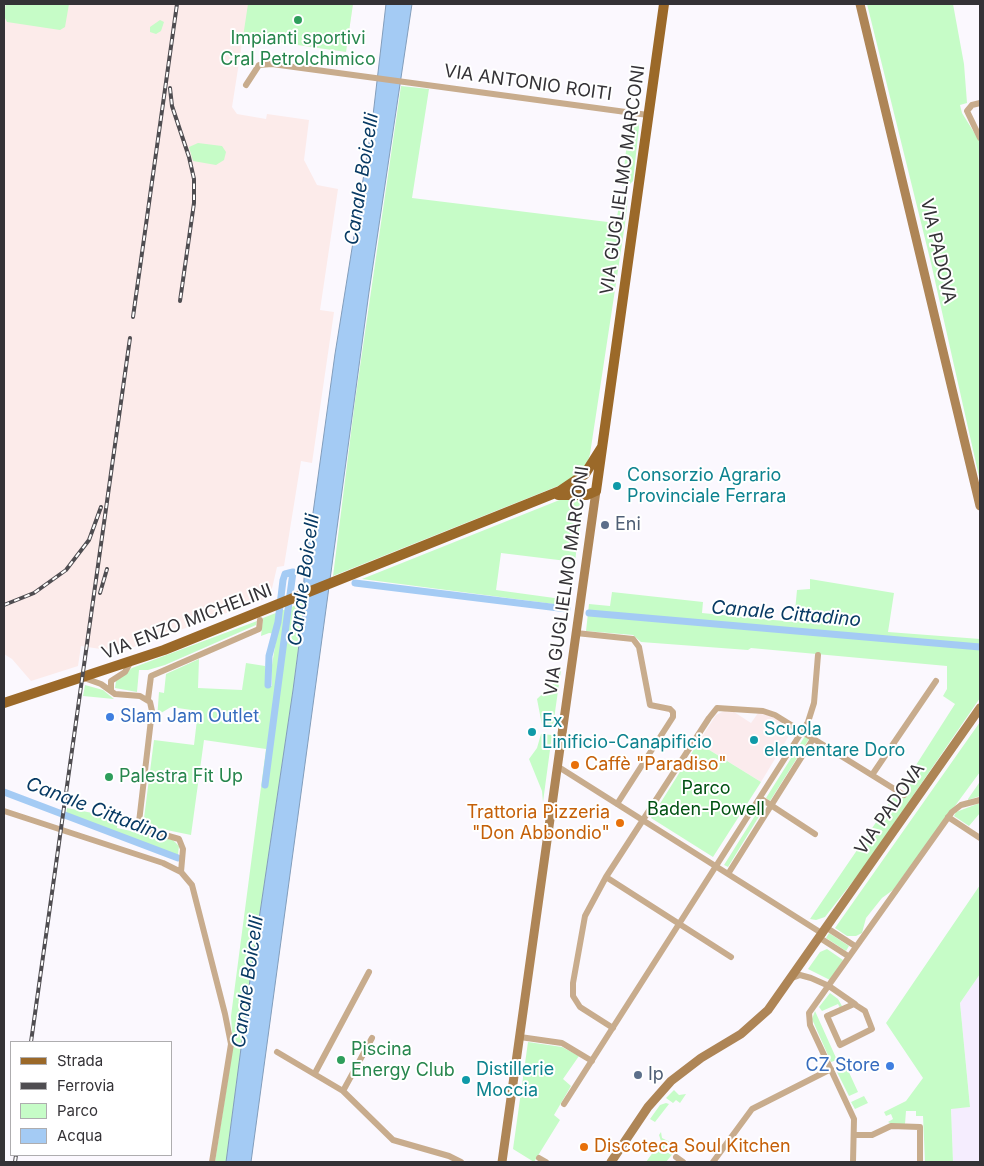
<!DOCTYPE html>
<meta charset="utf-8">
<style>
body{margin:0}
#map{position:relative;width:984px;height:1166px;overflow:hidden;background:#fbf8fe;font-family:Inter,sans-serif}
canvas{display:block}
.frame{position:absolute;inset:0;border:5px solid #343236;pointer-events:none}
.legend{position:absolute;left:10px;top:1041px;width:162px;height:115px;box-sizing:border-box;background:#fff;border:1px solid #aeadaf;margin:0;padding:6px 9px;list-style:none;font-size:15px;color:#343236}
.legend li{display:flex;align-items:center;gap:10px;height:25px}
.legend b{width:25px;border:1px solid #aeadaf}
</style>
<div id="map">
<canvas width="984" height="1166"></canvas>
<div class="frame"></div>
<ul class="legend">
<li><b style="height:6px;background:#9b6929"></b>Strada</li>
<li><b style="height:6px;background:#4f4d51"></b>Ferrovia</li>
<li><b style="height:14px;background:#c6fcc7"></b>Parco</li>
<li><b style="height:14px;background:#a4cbf4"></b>Acqua</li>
</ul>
</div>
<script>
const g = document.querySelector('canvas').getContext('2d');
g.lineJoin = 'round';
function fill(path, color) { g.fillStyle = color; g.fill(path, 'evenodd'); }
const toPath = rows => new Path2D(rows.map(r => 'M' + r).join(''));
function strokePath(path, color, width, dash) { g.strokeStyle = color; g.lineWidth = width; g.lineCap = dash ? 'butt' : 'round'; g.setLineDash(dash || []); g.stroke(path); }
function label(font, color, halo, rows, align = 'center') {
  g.font = font + ' Inter,sans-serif'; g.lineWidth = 4; g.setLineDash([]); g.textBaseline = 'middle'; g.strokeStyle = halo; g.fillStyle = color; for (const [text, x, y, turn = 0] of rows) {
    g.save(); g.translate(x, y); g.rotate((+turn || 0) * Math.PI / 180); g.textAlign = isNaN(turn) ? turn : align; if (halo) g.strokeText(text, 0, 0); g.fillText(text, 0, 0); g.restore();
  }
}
const built = toPath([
 [980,974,980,1162,953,1162,951,1108,970,1107,960,1003]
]);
const industrial = toPath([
 [4,4,353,4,346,52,243,37,232,107,237,114,266,119,267,114,309,120,304,160,317,185,338,189,320,310,334,312,312,463,301,461,284,566,277,567,270,597,120,652,81,646,78,666,31,681,12,659,4,654]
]);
const education = toPath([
 [724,711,734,712,751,723,758,713,770,715,793,729,761,782,698,743,716,715]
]);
const green = toPath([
 [6,4,69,4,65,27,60,30,7,22,4,16],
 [248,4,353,4,346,52,243,37],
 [867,4,953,4,964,64,967,103,960,105,962,113,980,142,980,481,931,263],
 [160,20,164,22,161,31,156,34,150,32,150,27],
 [401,86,429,89,412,198,616,223,621,193,628,197,625,224,590,454,586,467,563,484,333,576,355,401],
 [630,116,637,119,639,127,633,181,628,186,622,186],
 [198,143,222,146,226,152,224,160,216,165,193,161,189,147],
 [562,499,578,499,582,504,575,562,501,553,496,590,569,600,569,606,362,579],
 [810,579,894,593,888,632,980,639,980,698,864,867,825,917,816,920,810,919,896,793,904,798,908,791,902,787,955,704,943,696,947,689,947,666,751,648,748,650,641,642,633,635,586,631,589,604,610,606,612,592,703,602,702,613,794,622,797,590,810,589],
 [304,602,293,690,250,980,226,1162,215,1162,233,1046,231,1016,266,749,204,740,191,835,147,826,144,818,154,740,194,745,198,711,171,707,161,713,157,719,159,692,164,693,166,674,199,659,198,688,242,690,246,663,265,666,265,685,272,686,272,665,277,634,269,633,261,636,263,618],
 [257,621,256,625,165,665,148,670,139,670,137,692,115,688,116,681,132,668],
 [561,670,553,726,542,725,537,699,555,682],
 [85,685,103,690,114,699,83,696],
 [980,722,980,772,893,890,882,898,866,918,862,933,856,936,847,936,835,928],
 [541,734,552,735,543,802,542,791,529,759,537,748],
 [805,736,809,739,770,801,766,798],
 [698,743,761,782,713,857,651,818],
 [979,783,980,796,968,800,968,799],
 [763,803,766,805,728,867,724,865],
 [980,803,980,813,969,826,954,816,956,812],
 [67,808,118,818,117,828,173,840,179,846,178,855,66,814],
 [980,885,980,974,960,1003,970,1107,951,1109,953,1162,925,1162,923,1116,916,1116,916,1111,906,1111,905,1124,892,1124,888,1122,893,1119,891,1114,886,1116,884,1112,906,1101,923,1078,886,1023],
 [829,933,849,946,846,951,826,938],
 [827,949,843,960,830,980,808,969,820,952],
 [830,993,838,999,842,1006,840,1008,838,1004,822,1011,819,1007],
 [815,1011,837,1060,831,1062,812,1019],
 [528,1042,562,1047,579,1056,563,1079,571,1086,554,1115,560,1120,534,1162,513,1149],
 [847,1068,858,1092,849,1096,837,1072],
 [674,1090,679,1095,686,1094,680,1103,676,1100,673,1103,666,1098],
 [864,1096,868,1103,855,1109,851,1102],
 [666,1103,669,1104,655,1122,650,1119,660,1105],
 [661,1132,662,1138,672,1143,671,1150,674,1152,666,1162,646,1162,661,1141,659,1135]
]);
const water = toPath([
 [386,4,412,4,369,292,251,1162,226,1162,250,980,293,690,303,614,304,578,335,354,372,124,386,4]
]);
const canal = toPath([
 [355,583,567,609],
 [589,613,980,647],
 [265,785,293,572,285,574,283,580,278,622,269,656,268,685],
 [4,792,178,858]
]);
const minor = toPath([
 [246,85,259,65,272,64,648,115],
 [980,103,972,105,967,111,980,138],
 [576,633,633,639,639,647,650,705,670,709,673,712,673,717,617,804],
 [84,678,101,684,115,694,140,696,150,702,152,711,139,822,144,829,179,839,183,849,181,872],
 [111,690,111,681,125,672,130,663],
 [148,699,151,676,259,629,260,620],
 [557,766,823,934],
 [872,775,936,681],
 [760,798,815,834],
 [4,811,163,863,181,872,192,885,225,1014,231,1044,212,1162],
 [948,817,980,838],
 [728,874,813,739],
 [606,877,731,957],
 [827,928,855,946],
 [820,938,848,956],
 [792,978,800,975,811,978,829,986,855,1004],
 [854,1004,865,1011,872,1029,840,1045,827,1016,854,1004],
 [613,1028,580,1007,573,996,573,983,585,916,606,877,709,718,717,708,763,711,775,715,904,795],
 [520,1037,562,1043,592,1061],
 [277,1052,343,1091,393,1140,449,1156,461,1162],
 [315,1073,369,972],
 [343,1091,372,1038],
 [564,1104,808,722,814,703,818,655],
 [855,1135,872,1135,891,1126,920,1127,920,1162],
 [676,1157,683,1162],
 [539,1158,546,1162],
 [713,1162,752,1109,831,1069],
 [853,1162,854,1119,810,1025,809,1013,952,812,961,805,980,800]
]);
const secondary = toPath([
 [860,4,980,506],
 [502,1162,596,491],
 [611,1162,648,1107,671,1081,701,1058,741,1034,768,1010,980,708]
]);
const primary = toPath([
 [596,491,664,4],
 [558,495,587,495,596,491],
 [4,703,164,650,560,491,585,474,602,447]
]);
const rail = toPath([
 [170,88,172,106,189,157,194,179,194,203,180,301],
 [133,317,177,4],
 [100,593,107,569],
 [4,605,34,593,66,570,89,540,101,507],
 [31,1042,130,338],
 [15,1162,16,1155]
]);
const markers = [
 [298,20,5,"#2e9e5b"],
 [617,486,5,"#0f9aa8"],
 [605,525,5,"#5c6f8a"],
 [110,717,5,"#3f7fe0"],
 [532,732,5,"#0f9aa8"],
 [754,740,5,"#0f9aa8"],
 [575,765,5,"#e8710a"],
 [109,777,5,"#2e9e5b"],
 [620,823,5,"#e8710a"],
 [341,1060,5,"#2e9e5b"],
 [890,1066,5,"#3f7fe0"],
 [638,1075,5,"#5c6f8a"],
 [466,1080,5,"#0f9aa8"],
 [584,1147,5,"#e8710a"]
];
const leisureNames = [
 ["Impianti sportivi",298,39,"center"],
 ["Cral Petrolchimico",298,60,"center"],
 ["Palestra Fit Up",119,777],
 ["Piscina",351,1050],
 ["Energy Club",351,1071]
];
const streetNames = [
 ["VIA ANTONIO ROITI",528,83,8],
 ["VIA GUGLIELMO MARCONI",623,180,-82],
 ["VIA PADOVA",938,251,77],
 ["VIA GUGLIELMO MARCONI",567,581,-82],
 ["VIA ENZO MICHELINI",187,622,-21],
 ["VIA PADOVA",890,809,-55]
];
const cultureNames = [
 ["Consorzio Agrario",627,476],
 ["Provinciale Ferrara",627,497],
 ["Ex",542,722],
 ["Linificio-Canapificio",542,743],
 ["Scuola",764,730],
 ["elementare Doro",764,751],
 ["Distillerie",476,1070],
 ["Moccia",476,1091]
];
const serviceNames = [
 ["Eni",615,525],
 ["Ip",648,1075]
];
const shopNames = [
 ["Slam Jam Outlet",120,717],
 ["CZ Store",880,1066,"right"]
];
const foodNames = [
 ["Caffè \"Paradiso\"",585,765],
 ["Trattoria Pizzeria",610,813,"right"],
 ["\"Don Abbondio\"",610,834,"right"],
 ["Discoteca Soul Kitchen",594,1147]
];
const parkNames = [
 ["Parco",706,789],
 ["Baden-Powell",706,810]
];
const waterNames = [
 ["Canale Boicelli",362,179,-81],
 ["Canale Boicelli",304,580,-82],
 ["Canale Cittadino",786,614,5],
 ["Canale Cittadino",97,810,21],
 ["Canale Boicelli",248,982,-82]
];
fill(built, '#f5edfe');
fill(industrial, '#fcebea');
fill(education, '#fbebed');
fill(green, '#c6fcc7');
fill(water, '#a4cbf4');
strokePath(water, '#829dbb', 1);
strokePath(canal, '#a4cbf4', 7);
strokePath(minor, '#c8ac8d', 6);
strokePath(secondary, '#ae8556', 9);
strokePath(primary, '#9b6929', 10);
strokePath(rail, '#4f4d51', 4);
strokePath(rail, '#fff', 2, [5.5]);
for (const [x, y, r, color] of markers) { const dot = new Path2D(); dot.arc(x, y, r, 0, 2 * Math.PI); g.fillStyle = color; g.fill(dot); strokePath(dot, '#fff', 2); }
label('18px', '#27864d', '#fff', leisureNames, 'left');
label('18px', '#343236', '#fff', streetNames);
label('18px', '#0d838f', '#fff', cultureNames, 'left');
label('18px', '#4e5e75', '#fff', serviceNames, 'left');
label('18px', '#366cbe', '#fff', shopNames, 'left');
label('18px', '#c56008', '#fff', foodNames, 'left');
label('18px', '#005112', '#fff', parkNames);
label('italic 19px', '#083a64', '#fff', waterNames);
</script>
